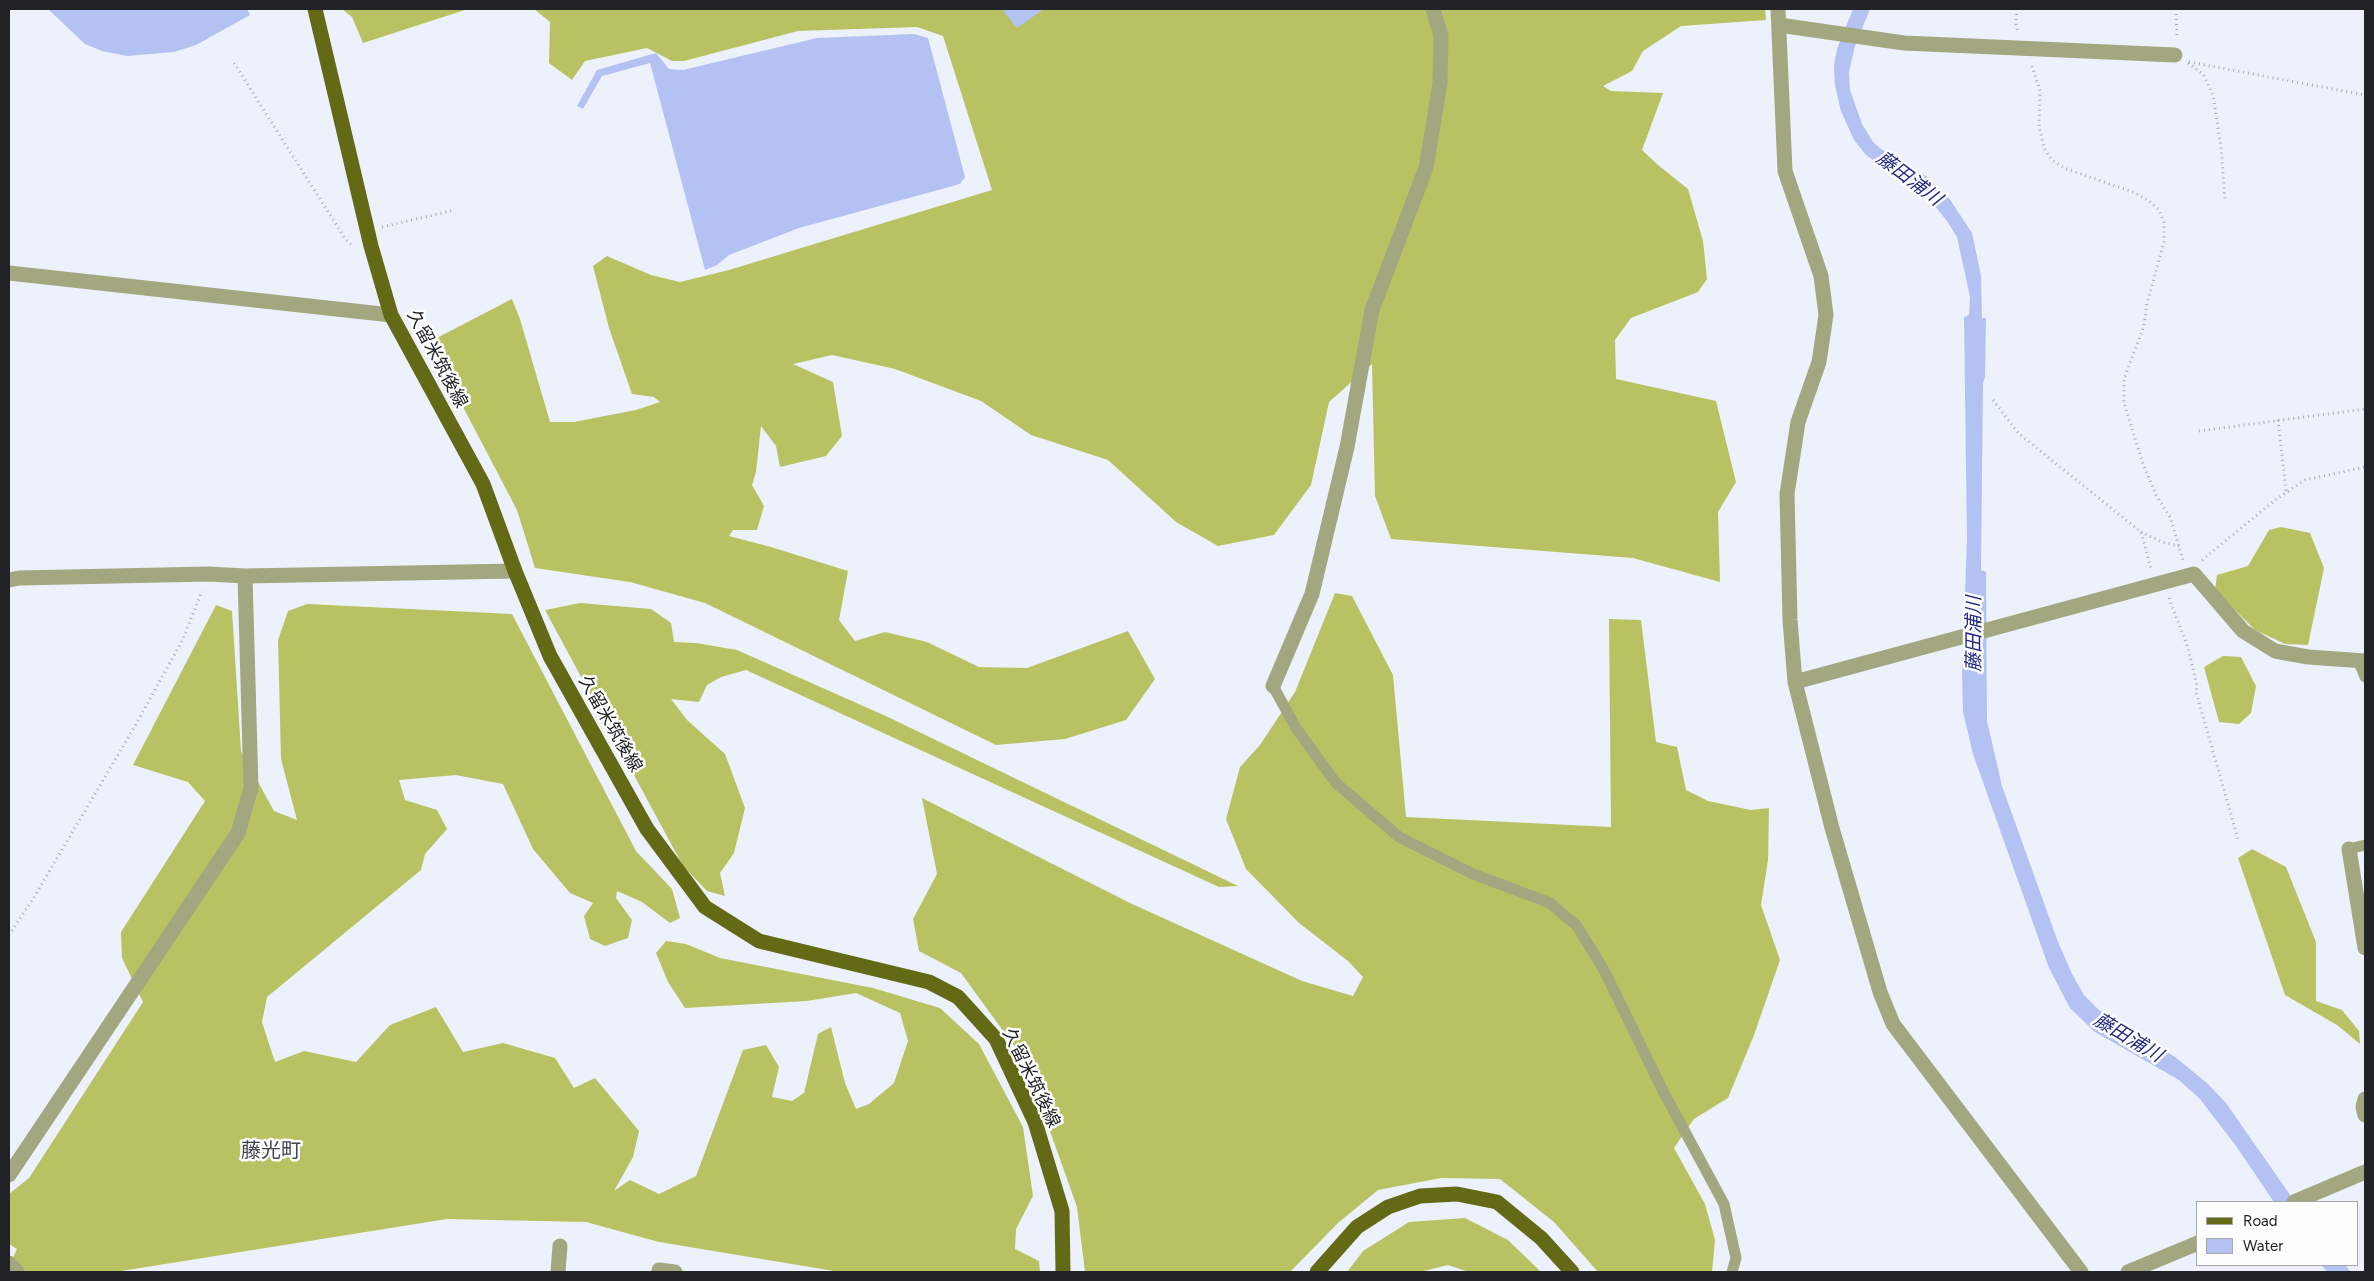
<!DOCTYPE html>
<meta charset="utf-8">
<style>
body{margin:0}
#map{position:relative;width:2374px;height:1281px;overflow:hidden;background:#edf1fc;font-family:Figtree,sans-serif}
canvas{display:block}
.frame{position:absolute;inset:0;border:10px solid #212226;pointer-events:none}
.legend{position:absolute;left:2196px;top:1201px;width:162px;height:65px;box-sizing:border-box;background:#fefefe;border:1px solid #a6a6a8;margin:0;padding:6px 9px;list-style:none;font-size:15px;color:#212226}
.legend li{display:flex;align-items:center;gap:10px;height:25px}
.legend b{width:25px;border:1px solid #a6a6a8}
</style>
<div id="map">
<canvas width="2374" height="1281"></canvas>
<div class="frame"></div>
<ul class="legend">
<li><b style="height:6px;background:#636915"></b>Road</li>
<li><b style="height:14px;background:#b4c1f3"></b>Water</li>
</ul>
</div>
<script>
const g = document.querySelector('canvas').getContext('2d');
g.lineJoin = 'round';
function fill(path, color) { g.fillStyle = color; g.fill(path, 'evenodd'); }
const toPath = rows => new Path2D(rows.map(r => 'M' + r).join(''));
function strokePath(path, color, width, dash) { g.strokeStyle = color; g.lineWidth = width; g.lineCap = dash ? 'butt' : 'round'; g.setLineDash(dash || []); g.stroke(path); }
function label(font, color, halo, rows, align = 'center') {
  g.font = font + ' Figtree,"Noto Sans JP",sans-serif'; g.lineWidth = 5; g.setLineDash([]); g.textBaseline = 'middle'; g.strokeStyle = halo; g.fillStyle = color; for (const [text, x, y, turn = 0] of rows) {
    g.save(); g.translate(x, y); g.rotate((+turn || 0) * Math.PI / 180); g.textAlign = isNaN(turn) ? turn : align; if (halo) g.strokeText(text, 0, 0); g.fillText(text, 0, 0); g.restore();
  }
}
const forest = toPath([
 [342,9,468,9,363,43,352,17],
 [534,9,1765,9,1766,20,1681,26,1643,51,1632,71,1603,86,1611,91,1663,93,1642,150,1658,165,1688,189,1703,241,1707,279,1698,292,1631,318,1615,340,1616,379,1716,401,1736,482,1718,512,1720,582,1633,558,1391,539,1375,496,1372,364,1329,402,1311,485,1274,535,1218,546,1176,522,1108,460,1031,435,981,401,895,369,832,355,793,364,833,382,842,436,826,456,780,467,776,446,761,426,756,472,752,485,764,506,757,530,733,530,729,536,771,547,848,571,839,620,855,641,885,632,927,642,979,667,1027,668,1128,631,1155,679,1126,720,1065,739,996,745,705,603,630,582,535,568,517,510,429,342,512,299,520,319,550,422,574,422,636,410,660,402,654,397,632,394,609,328,593,266,607,256,651,275,680,282,729,270,992,190,943,36,917,27,798,31,684,61,672,61,647,48,585,61,572,80,549,63,550,22],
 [2281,527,2310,533,2324,568,2308,645,2285,644,2255,630,2215,590,2217,575,2248,566,2269,530],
 [1335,593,1352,596,1393,675,1406,817,1611,827,1609,619,1641,620,1656,742,1677,747,1686,790,1708,801,1751,810,1769,808,1768,860,1761,905,1780,960,1754,1035,1728,1098,1694,1119,1674,1148,1705,1204,1715,1240,1712,1272,1598,1272,1554,1222,1500,1179,1441,1178,1378,1190,1338,1223,1290,1272,1085,1272,1077,1207,1025,1061,961,973,919,951,913,919,937,874,922,798,1130,903,1302,981,1353,996,1363,977,1348,961,1299,923,1246,869,1226,819,1240,767,1260,745,1295,692],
 [580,603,651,609,671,623,674,642,696,643,737,650,888,717,1238,886,1219,887,746,670,721,677,707,685,699,702,671,699,687,720,725,754,745,808,734,853,720,873,725,896,707,891,683,866,545,610],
 [307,604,512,614,636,851,672,889,680,918,670,923,642,902,617,891,616,898,632,920,628,938,605,946,590,939,584,916,593,903,570,893,533,849,503,784,456,775,399,780,405,800,437,810,447,829,425,854,421,870,267,997,262,1022,275,1062,304,1051,356,1062,390,1025,436,1007,463,1052,503,1043,555,1058,574,1088,595,1078,639,1131,633,1157,614,1191,630,1180,659,1194,696,1176,743,1050,766,1045,779,1067,772,1097,792,1101,804,1093,818,1034,831,1027,845,1083,856,1109,869,1104,894,1083,908,1041,900,1013,856,993,807,1001,685,1008,668,982,656,953,666,941,686,944,720,958,873,988,940,1008,979,1044,1023,1127,1033,1196,1016,1229,1015,1249,1039,1261,1040,1272,840,1272,659,1242,586,1222,447,1219,115,1272,9,1272,9,1267,17,1249,9,1244,9,1194,29,1178,143,1002,122,958,121,932,205,801,188,782,133,765,216,605,232,611,241,751,274,811,297,820,281,759,278,640,288,611],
 [2223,656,2241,657,2256,686,2251,713,2239,724,2219,722,2204,667],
 [2252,849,2286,867,2316,942,2316,1001,2342,1010,2359,1031,2360,1044,2337,1025,2285,995,2238,858],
 [1465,1218,1508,1240,1541,1272,1469,1272,1448,1265,1420,1272,1347,1272,1363,1251,1409,1222]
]);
const water = toPath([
 [48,9,247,9,250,15,196,45,174,52,127,56,102,51,85,44],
 [1002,9,1044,9,1017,28],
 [1853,9,1870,9,1855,46,1849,72,1850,90,1862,124,1873,142,1881,149,1926,176,1949,198,1972,233,1981,276,1982,318,1986,318,1985,378,1983,382,1981,570,1986,572,1987,721,2002,786,2058,942,2072,974,2084,995,2099,1010,2175,1057,2208,1084,2226,1103,2295,1202,2274,1202,2236,1146,2200,1099,2179,1080,2095,1032,2070,1008,2049,968,1973,754,1963,712,1962,672,1967,539,1964,317,1969,315,1970,297,1957,237,1947,221,1930,200,1866,155,1854,140,1841,111,1835,86,1834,65,1837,49],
 [914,34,928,38,965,177,960,184,799,228,729,255,717,265,705,270,650,63,602,76,583,109,577,106,597,70,656,53,669,69,683,70,817,38],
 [2321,1265,2345,1265,2351,1272,2328,1272]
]);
const path = toPath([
 [2017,9,2016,24,2018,33],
 [2176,9,2177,38],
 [2189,62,2365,95],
 [234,63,346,240,352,245],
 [2188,63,2203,74,2213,95,2221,147,2225,199],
 [2032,66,2040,91,2039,126,2044,148,2052,160,2064,168,2133,192,2148,200,2159,210,2164,222,2164,242,2147,304,2144,326,2124,379,2124,403,2142,461,2156,495,2170,517,2183,560],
 [382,227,455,210],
 [1993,400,2018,433,2141,532,2151,569],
 [2278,420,2286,492],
 [2199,431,2365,409],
 [2141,532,2162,542,2179,546],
 [2202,560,2278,498,2305,480,2365,467],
 [2169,598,2188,648,2197,686,2196,692,2238,839],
 [9,935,33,899,135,726,183,639,202,591]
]);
const lane = toPath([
 [2358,660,2365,677],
 [1273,686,1296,728,1336,783,1399,837,1473,874,1550,903,1577,926,1605,972,1663,1091,1724,1204,1736,1258,1732,1272],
 [2349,849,2365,845]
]);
const street = toPath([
 [1778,9,1785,171,1821,276,1826,315,1819,362,1798,422,1787,494,1790,620,1795,682,1832,828,1880,992,1893,1024,2081,1272],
 [1779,25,1904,43,2175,55],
 [9,273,391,315],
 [9,580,19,578,209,574,245,576,515,571],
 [1795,682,2194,574,2243,631,2275,651,2308,657,2365,661],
 [1273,686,1312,594,1347,447,1372,310,1426,168,1440,83,1441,36,1433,9],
 [2349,849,2365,948],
 [2365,1099,2363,1107,2365,1115],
 [9,1175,238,833,251,788,245,576],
 [2294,1202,2365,1172],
 [9,1263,17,1272],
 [558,1272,560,1246],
 [659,1272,659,1270,675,1272],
 [2128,1272,2198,1243]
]);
const primary = toPath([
 [315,9,371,246,391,315,483,484,515,571,550,656,647,829,705,907,759,941,929,982,958,997,996,1039,1035,1122,1062,1211,1063,1272],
 [1317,1272,1357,1227,1388,1207,1420,1196,1457,1194,1497,1202,1541,1238,1572,1272]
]);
const streetNames = [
 ["久留米筑後線",437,359,62],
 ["久留米筑後線",610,724,60],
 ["久留米筑後線",1031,1078,64]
];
const waterNames = [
 ["藤田浦川",1909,179,37],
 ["藤田浦川",1974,634,-90],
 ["藤田浦川",2128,1038,31]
];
const quarterNames = [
 ["藤光町",271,1151]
];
fill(forest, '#b9c262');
fill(water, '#b4c1f3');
strokePath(path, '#a7aab3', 3, [1, 4]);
strokePath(lane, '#a2a780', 11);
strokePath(street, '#a2a780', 15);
strokePath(primary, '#636915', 15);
label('18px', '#212226', '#fefefe', streetNames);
label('italic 19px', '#232884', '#fefefe', waterNames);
label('20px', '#43454e', '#fefefe', quarterNames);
</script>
